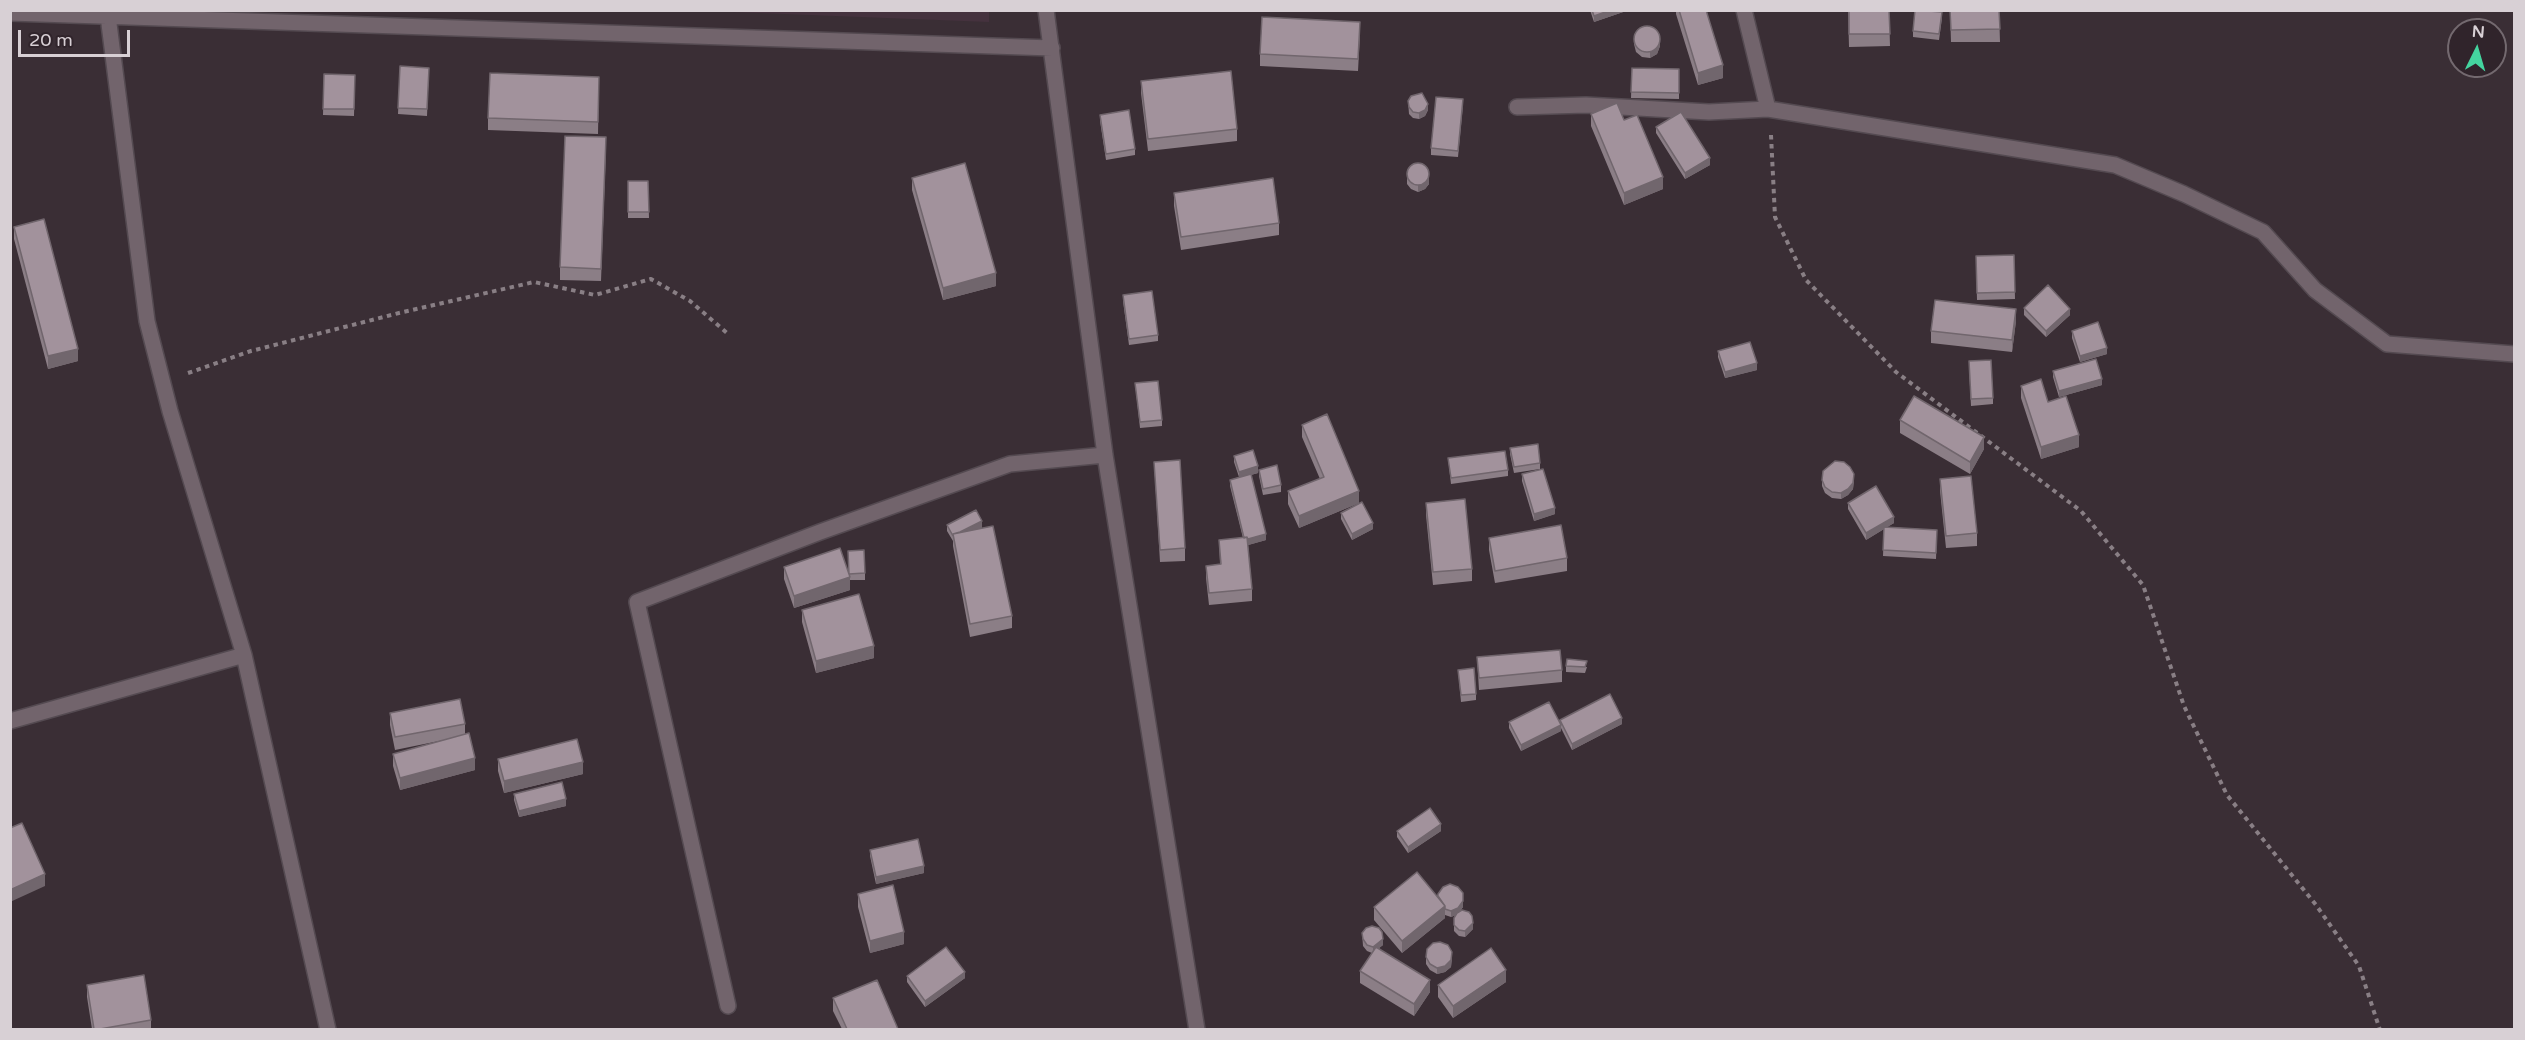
<!DOCTYPE html>
<style>
body{margin:0}
#map{position:relative;width:2525px;height:1040px;overflow:hidden;background:#3a2e35;font-family:"Varela Round",sans-serif}
canvas{display:block}
.frame{position:absolute;inset:0;border:12px solid #d8d0d5;pointer-events:none}
.north{position:absolute;left:2447px;top:18px;width:60px;height:60px;box-sizing:border-box;background:#30242b;border:2px solid #73696f;border-radius:50%;rotate:5deg;font-size:16px;font-weight:700;line-height:24px;text-align:center;color:#d8d0d5}
.north::after{content:'';display:block;margin:auto;width:21px;height:27px;background:#44d49f;clip-path:polygon(50% 0,100% 100%,50% 72%,0 100%)}
.scale{position:absolute;left:18px;top:30px;width:112px;height:27px;box-sizing:border-box;border:3px solid #d8d0d5;border-top:0;padding-left:8px;font-size:18px;line-height:21px;white-space:nowrap;color:#d8d0d5;-webkit-text-stroke:4px #30242b;paint-order:stroke}
</style>
<div id="map">
<canvas width="2525" height="1040"></canvas>
<div class="frame"></div>
<div class="north">N</div>
<div class="scale">20 m</div>
</div>
<script>
const g = document.querySelector('canvas').getContext('2d');
g.lineJoin = 'round';
function fill(path, color) { g.fillStyle = color; g.fill(path, 'evenodd'); }
const toPath = rows => new Path2D(rows.map(r => 'M' + r).join(''));
function strokePath(path, color, width, dash) { g.strokeStyle = color; g.lineWidth = width; g.lineCap = dash ? 'butt' : 'round'; g.setLineDash(dash || []); g.stroke(path); }
const built = toPath([
 [989,11,989,22,707,11,989,10]
]);
const path = toPath([
 [1771,135,1775,217,1806,280,1896,372,2081,511,2143,585,2184,706,2227,795,2316,905,2359,966,2380,1030],
 [188,373,251,351,399,313,534,282,595,295,651,279,690,301,727,333]
]);
const minor = toPath([
 [1046,10,1105,455,1197,1030],
 [1744,10,1768,109],
 [10,13,1052,48],
 [1517,107,1586,105,1709,112,1768,109,2115,165,2184,194,2263,232,2315,290,2387,344,2514,354],
 [244,655,328,1030],
 [10,721,244,655,170,411,147,321,108,16],
 [728,1006,637,602,820,532,1010,464,1105,455]
]);
const wall = toPath([
 [1590,10,1629,10,1594,22],
 [1676,10,1706,10,1723,78,1698,85,1676,14],
 [1848,10,1889,10,1890,46,1849,47],
 [1950,10,1999,10,2000,42,1951,42],
 [1942,18,1939,40,1913,37,1913,31],
 [1360,34,1358,71,1260,66,1260,54],
 [1634,38,1660,46,1657,54,1650,58,1642,57,1636,52,1634,44],
 [400,66,429,68,427,116,398,114],
 [1632,68,1679,69,1679,99,1631,98],
 [324,74,355,75,354,116,323,115],
 [599,77,598,134,488,130,488,118],
 [1141,81,1237,129,1237,141,1148,151,1141,93],
 [1408,101,1428,110,1425,116,1419,119,1413,118,1409,114],
 [1463,105,1458,157,1431,155,1431,148],
 [1591,114,1624,120,1663,189,1624,205,1591,126],
 [1100,115,1135,149,1135,155,1106,160,1100,121],
 [1656,127,1710,165,1685,179,1656,133],
 [606,150,601,281,560,280,560,267],
 [1407,171,1429,184,1425,189,1418,192,1411,189,1407,184],
 [912,178,996,286,943,300,912,190],
 [628,181,648,181,649,218,628,218],
 [1174,193,1279,223,1279,235,1181,250,1174,206],
 [14,227,78,361,48,369,14,239],
 [2014,255,2015,299,1977,300,1976,256],
 [1123,295,1158,335,1158,341,1129,345,1123,301],
 [2024,308,2070,315,2046,337,2024,315],
 [2016,321,2012,352,1931,343,1931,331],
 [2072,331,2107,354,2080,362,2072,338],
 [1718,351,1757,370,1725,378,1718,357],
 [1969,368,1993,398,1993,404,1971,406],
 [2053,371,2102,385,2059,397,2053,377],
 [1135,383,1162,420,1162,426,1140,428],
 [2021,386,2048,402,2079,447,2041,459,2021,398],
 [1900,420,1984,449,1970,474,1900,433],
 [1302,425,1359,503,1299,528,1288,504,1288,491,1320,479,1302,437],
 [1510,448,1540,463,1540,469,1514,473,1510,454],
 [1234,456,1258,473,1251,475,1266,540,1248,545,1252,589,1252,601,1209,605,1206,578,1206,566,1220,564,1219,540,1243,538,1230,486,1230,480,1239,477,1234,462],
 [1448,458,1508,470,1508,476,1451,484],
 [1154,462,1185,548,1185,561,1160,562],
 [1259,470,1281,485,1281,492,1263,495,1259,476],
 [1522,474,1555,514,1534,521,1522,481],
 [1940,479,1977,533,1977,546,1946,548,1940,491],
 [1822,480,1854,481,1853,489,1848,495,1841,499,1832,498,1825,493,1822,486],
 [1426,503,1472,569,1472,581,1433,585,1426,515],
 [1848,503,1894,523,1887,527,1937,530,1936,559,1883,556,1884,529,1866,540,1848,509],
 [1341,513,1373,529,1352,540,1341,519],
 [947,525,982,528,1012,616,1012,628,970,637,953,546,953,541,947,531],
 [1489,538,1567,558,1567,571,1495,583,1489,550],
 [784,567,848,573,865,573,865,580,850,580,850,590,794,608,784,579],
 [802,610,874,658,816,673,802,622],
 [1477,657,1562,670,1562,682,1479,690],
 [1566,666,1587,667,1585,673,1566,672],
 [1458,670,1476,694,1476,700,1461,702],
 [390,713,465,724,465,734,475,770,400,790,393,766,393,754,444,740,395,750,390,725],
 [1560,720,1622,724,1572,750,1561,728,1561,731,1521,751,1509,728,1509,722,1560,723],
 [498,759,583,774,504,793,498,771],
 [514,794,566,806,519,817,514,800],
 [1397,831,1441,831,1408,853,1397,837],
 [870,850,924,873,876,884,870,856],
 [858,894,904,944,870,953,858,907],
 [1438,896,1463,907,1460,911,1473,929,1465,937,1459,936,1454,931,1454,918,1456,915,1451,917,1445,915,1445,918,1402,953,1374,920,1374,907],
 [1362,933,1383,945,1379,948,1430,992,1414,1016,1360,983,1360,971,1372,953,1367,951,1363,946],
 [1426,957,1452,958,1451,967,1445,972,1437,974,1430,970,1426,964],
 [907,976,965,978,925,1007,907,982],
 [1506,982,1453,1018,1438,997,1438,985],
 [87,985,151,1020,151,1029,92,1029,87,997],
 [833,998,898,1029,842,1029,833,1011]
]);
const shadedWall = toPath([
 [1611,10,1629,10,1594,22,1594,16],
 [1660,40,1660,46,1657,54,1650,58,1650,52],
 [1723,65,1723,78,1698,85,1698,73],
 [1428,104,1428,110,1425,116,1419,119,1419,113],
 [1710,158,1710,165,1685,179,1685,173],
 [1663,177,1663,189,1624,205,1624,193],
 [1429,178,1429,184,1425,189,1418,192,1418,185],
 [996,273,996,286,943,300,943,288],
 [2016,309,2016,321,2012,352,2012,340],
 [2070,309,2070,315,2046,337,2046,331],
 [2107,348,2107,354,2080,362,2080,356],
 [78,349,78,361,48,369,48,356],
 [1757,363,1757,370,1725,378,1725,372],
 [2102,379,2102,385,2059,397,2059,391],
 [2079,435,2079,447,2041,459,2041,447],
 [1984,437,1984,449,1970,474,1970,462],
 [1258,466,1258,473,1239,478,1239,472],
 [1854,474,1853,489,1848,495,1841,499,1841,493],
 [1359,491,1359,503,1299,528,1299,516],
 [1555,508,1555,514,1534,521,1534,514],
 [1894,517,1894,523,1866,540,1866,533],
 [982,521,982,528,953,536],
 [1373,523,1373,529,1352,540,1352,534],
 [1266,534,1266,540,1245,546,1245,539],
 [850,577,850,590,794,608,794,596],
 [874,646,874,658,816,673,816,661],
 [1622,718,1622,724,1572,750,1572,744],
 [1561,725,1561,731,1521,751,1521,745],
 [475,758,475,770,400,790,400,778],
 [583,762,583,774,504,793,504,781],
 [566,799,566,806,519,817,519,811],
 [1441,824,1441,831,1408,853,1408,847],
 [924,866,924,873,876,884,876,877],
 [45,874,45,886,10,902,10,890],
 [1463,901,1463,907,1458,914,1451,917,1451,911],
 [1445,906,1445,918,1402,953,1402,941],
 [1473,923,1473,929,1465,937,1465,931],
 [904,932,904,944,870,953,870,941],
 [1383,939,1383,945,1373,953,1373,947],
 [1452,952,1451,967,1445,972,1437,974,1437,968],
 [1506,970,1506,982,1453,1018,1453,1006],
 [965,972,965,978,925,1007,925,1001],
 [1430,980,1430,992,1414,1016,1414,1004]
]);
const building = toPath([
 [1592,10,1611,10,1594,16,1592,10],
 [1679,10,1706,10,1723,65,1698,73,1679,10],
 [1849,10,1889,10,1890,34,1849,34,1849,10],
 [1915,10,1942,12,1939,34,1913,31,1915,10],
 [1950,10,1999,10,2000,29,1951,30,1950,10],
 [1262,17,1360,22,1358,59,1260,54,1262,17],
 '1634 39a13 13 0 1 1 26 0a13 13 0 1 1-26 0Z',
 [400,66,429,68,427,109,398,108,400,66],
 [1632,68,1679,69,1679,93,1631,92,1632,68],
 [1231,71,1237,129,1148,139,1141,81,1231,71],
 [490,73,599,77,598,122,488,118,490,73],
 [324,74,355,75,354,109,323,109,324,74],
 [1422,93,1428,104,1425,110,1419,113,1413,112,1409,107,1408,101,1411,96,1422,93],
 [1436,97,1463,99,1458,151,1431,148,1436,97],
 [1617,103,1624,120,1637,115,1663,177,1624,193,1591,114,1617,103],
 [1129,110,1135,149,1106,154,1100,115,1129,110],
 [1681,112,1710,158,1685,173,1656,127,1681,112],
 [565,136,606,137,601,269,560,267,565,136],
 [965,163,996,273,943,288,912,178,965,163],
 '1407 174a11 11 0 1 1 22 0a11 11 0 1 1-22 0Z',
 [1273,178,1279,223,1181,237,1174,193,1273,178],
 [628,181,648,181,649,212,628,212,628,181],
 [44,219,78,349,48,356,14,227,44,219],
 [2014,255,2015,292,1977,293,1976,256,2014,255],
 [2048,285,2070,309,2046,331,2024,308,2048,285],
 [1152,291,1158,335,1129,339,1123,295,1152,291],
 [1935,300,2016,309,2012,340,1931,331,1935,300],
 [2098,322,2107,348,2080,356,2072,331,2098,322],
 [1750,342,1757,363,1725,372,1718,351,1750,342],
 [2096,359,2102,379,2059,391,2053,371,2096,359],
 [1991,360,1993,398,1971,399,1969,361,1991,360],
 [2041,379,2048,402,2066,396,2079,435,2041,447,2021,386,2041,379],
 [1158,381,1162,420,1140,422,1135,383,1158,381],
 [1914,396,1984,437,1970,462,1900,420,1914,396],
 [1327,414,1359,491,1299,516,1288,491,1324,477,1302,425,1327,414],
 [1538,444,1540,463,1514,467,1510,448,1538,444],
 [1253,450,1258,466,1239,472,1234,456,1253,450],
 [1505,451,1508,470,1451,478,1448,458,1505,451],
 [1180,460,1185,548,1160,550,1154,462,1180,460],
 [1835,461,1844,462,1850,467,1854,474,1853,483,1848,489,1841,493,1832,492,1825,487,1822,480,1823,471,1835,461],
 [1277,465,1281,485,1263,489,1259,470,1277,465],
 [1543,469,1555,508,1534,514,1522,474,1543,469],
 [1251,474,1266,534,1248,539,1247,537,1244,538,1230,480,1251,474],
 [1971,476,1977,533,1946,536,1940,479,1971,476],
 [1876,486,1894,517,1866,533,1848,503,1876,486],
 [1465,499,1472,569,1433,572,1426,503,1465,499],
 [1362,502,1373,523,1352,534,1341,513,1362,502],
 [976,510,982,521,960,532,953,534,953,536,947,525,976,510],
 [1561,525,1567,558,1495,571,1489,538,1561,525],
 [993,526,1012,616,970,624,953,534,993,526],
 [1884,527,1937,530,1936,553,1883,550,1884,527],
 [1247,537,1252,589,1209,593,1206,566,1221,564,1219,540,1247,537],
 [840,548,850,577,794,596,784,567,840,548],
 [864,550,865,573,849,574,848,551,864,550],
 [859,594,874,646,816,661,802,610,859,594],
 [1560,650,1562,670,1479,678,1477,657,1560,650],
 [1567,659,1587,661,1585,667,1566,666,1567,659],
 [1474,668,1476,694,1461,695,1458,670,1474,668],
 [1610,694,1622,718,1572,744,1560,720,1610,694],
 [460,699,465,724,395,737,390,713,460,699],
 [1549,702,1561,725,1521,745,1509,722,1549,702],
 [469,733,475,758,400,778,393,754,469,733],
 [577,739,583,762,504,781,498,759,577,739],
 [562,782,566,799,519,811,514,794,562,782],
 [1430,808,1441,824,1408,847,1397,831,1430,808],
 [22,823,45,874,10,890,10,828,22,823],
 [918,839,924,866,876,877,870,850,918,839],
 [1417,872,1445,906,1402,941,1374,907,1417,872],
 [1450,884,1458,887,1463,893,1463,901,1458,908,1451,911,1445,909,1445,906,1438,896,1438,894,1443,887,1450,884],
 [893,885,904,932,870,941,858,894,893,885],
 [1462,910,1469,912,1472,916,1473,923,1465,931,1459,930,1454,925,1454,918,1457,913,1462,910],
 [1372,926,1379,928,1382,932,1383,939,1373,947,1367,945,1363,939,1362,933,1366,928,1372,926],
 [1440,942,1448,945,1452,952,1451,960,1445,966,1437,968,1430,964,1426,957,1427,949,1433,943,1440,942],
 [946,947,965,972,925,1001,907,976,946,947],
 [1376,947,1430,980,1414,1004,1360,971,1376,947],
 [1491,948,1506,970,1453,1006,1438,985,1491,948],
 [144,975,151,1020,100,1029,94,1029,87,985,144,975],
 [877,980,898,1029,847,1029,833,998,877,980]
]);
fill(built, '#45323e');
strokePath(minor, '#544a51', 18);
strokePath(path, '#897f85', 4, [4.5, 4.5]);
strokePath(minor, '#72646c', 15);
fill(wall, '#8b7e86');
fill(shadedWall, '#71666d');
fill(building, '#a2929c');
strokePath(building, '#71666d', 1.5);
</script>
